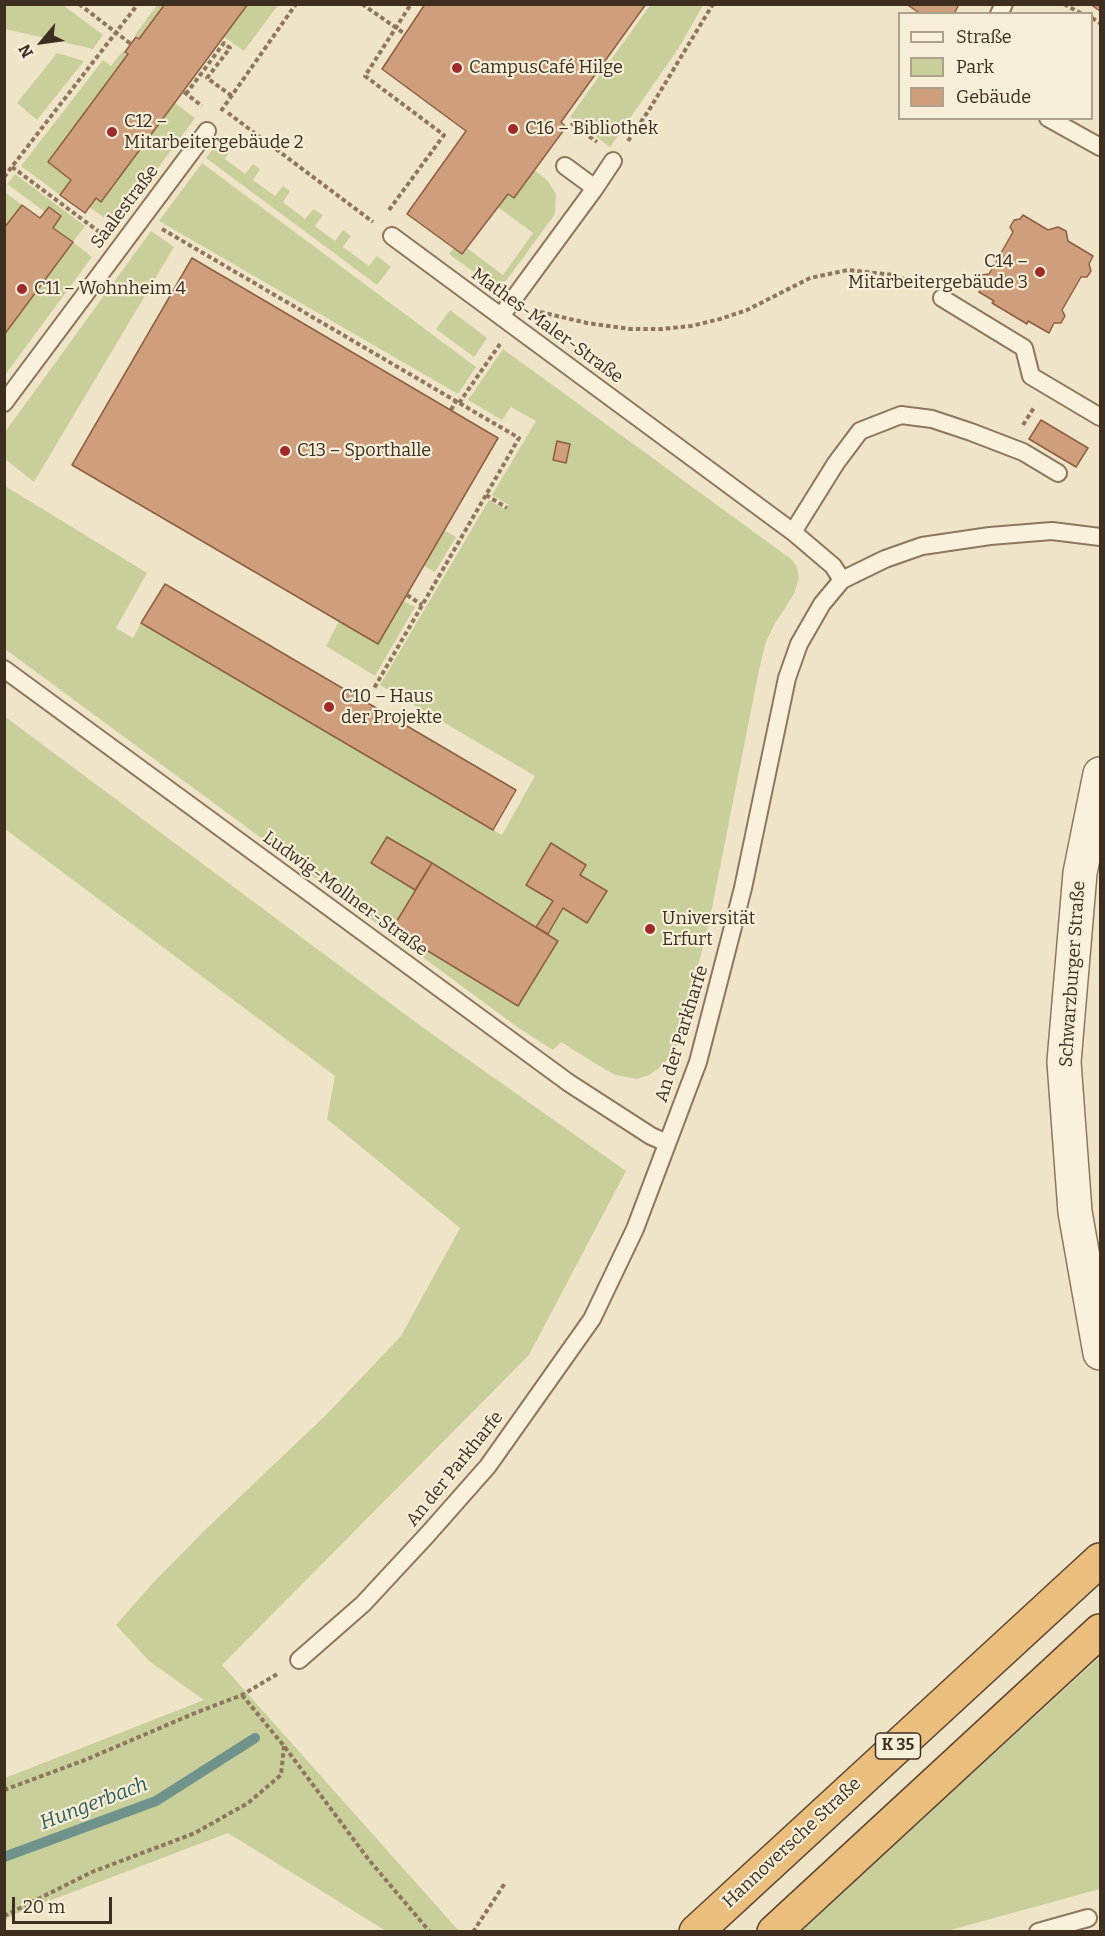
<!DOCTYPE html>
<meta charset="utf-8">
<style>
body{margin:0}
#map{position:relative;width:1105px;height:1936px;overflow:hidden;background:#f0e4c8;font-family:Bitter,serif}
canvas{display:block}
.frame{position:absolute;inset:0;border:6px solid #3d2e20;pointer-events:none}
.legend{position:absolute;left:898px;top:12px;width:195px;height:108px;box-sizing:border-box;background:#f7eed8;border:2px solid #ada18e;margin:0;padding:8px 10px;list-style:none;font-size:18px;color:#3d2e20}
.legend li{display:flex;align-items:center;gap:12px;height:30px}
.legend b{width:30px;border:2px solid #ada18e}
.north{position:absolute;left:12px;top:12px;width:60px;height:60px;-webkit-text-stroke:4px #f7eed8;paint-order:stroke;rotate:241deg;font-size:16px;font-weight:700;line-height:24px;text-align:center;color:#3d2e20}
.north::after{content:'';display:block;margin:auto;width:21px;height:27px;background:#3d2e20;clip-path:polygon(50% 0,100% 100%,50% 72%,0 100%)}
.scale{position:absolute;left:12px;top:1897px;width:100px;height:27px;box-sizing:border-box;border:3px solid #3d2e20;border-top:0;padding-left:8px;font-size:18px;line-height:21px;white-space:nowrap;color:#3d2e20;-webkit-text-stroke:4px #f7eed8;paint-order:stroke}
</style>
<div id="map">
<canvas width="1105" height="1936"></canvas>
<div class="frame"></div>
<ul class="legend">
<li><b style="height:8px;background:#faf1dc"></b>Straße</li>
<li><b style="height:16px;background:#c9cf9b"></b>Park</li>
<li><b style="height:16px;background:#cf9f7d"></b>Gebäude</li>
</ul>
<div class="north">N</div>
<div class="scale">20 m</div>
</div>
<script>
const g = document.querySelector('canvas').getContext('2d');
g.lineJoin = 'round';
function fill(path, color) { g.fillStyle = color; g.fill(path, 'evenodd'); }
const toPath = rows => new Path2D(rows.map(r => 'M' + r).join(''));
function strokePath(path, color, width, dash) { g.strokeStyle = color; g.lineWidth = width; g.lineCap = dash ? 'butt' : 'round'; g.setLineDash(dash || []); g.stroke(path); }
function label(font, color, halo, rows, align = 'center') {
  g.font = font + ' Bitter,serif'; g.lineWidth = 4.5; g.setLineDash([]); g.textBaseline = 'middle'; g.strokeStyle = halo; g.fillStyle = color; for (const [text, x, y, turn = 0] of rows) {
    g.save(); g.translate(x, y); g.rotate((+turn || 0) * Math.PI / 180); g.textAlign = isNaN(turn) ? turn : align; if (halo) g.strokeText(text, 0, 0); g.fillText(text, 0, 0); g.restore();
  }
}
const green = toPath([
 [5,4,63,5,103,35,93,49,5,29],
 [651,4,703,5,680,46,610,147,570,117],
 [157,5,165,5,139,39,135,35],
 [248,5,278,5,244,51,224,37],
 [123,51,128,54,48,162,71,180,60,195,21,166,103,60,111,66],
 [57,53,84,61,37,120,17,103],
 [175,103,195,118,110,233,103,228,108,220,89,207,96,198,102,202],
 [220,139,232,148,225,159,245,174,253,164,260,169,253,180,275,196,283,186,290,191,283,202,305,219,313,209,323,215,315,226,335,241,343,230,351,236,343,247,369,266,377,256,391,267,377,285,206,158],
 [202,163,476,367,458,394,159,221],
 [534,170,547,180,556,194,555,214,506,281,489,283,449,254,454,248,462,254,467,248,503,275,533,233,498,207,508,194,514,198],
 [15,174,85,226,73,242,92,257,5,375,4,335,73,243,53,228,61,216,49,207,45,212,7,184],
 [5,192,22,205,5,228],
 [151,231,174,247,34,482,5,459,5,432],
 [450,310,487,338,474,357,436,329],
 [503,349,791,559,797,567,799,578,794,594,774,625,766,642,759,670,708,928,676,1050,662,1066,649,1075,637,1079,616,1075,606,1070,561,1042,553,1050,520,1029,5,649,5,486,147,573,116,628,133,638,141,623,502,835,535,776,380,685,489,500,506,510,509,505,492,495,536,421,511,407,502,420,468,400],
 [444,530,456,537,435,572,424,566],
 [403,601,415,607,375,676,326,646,339,621,378,644],
 [4,716,422,1027,626,1171,529,1355,222,1665,459,1931,386,1931,228,1833,15,1914,5,1920,5,1778,204,1700,149,1661,116,1625,152,1584,204,1531,327,1414,401,1336,460,1228,327,1119,335,1076,5,829],
 [1100,1657,1100,1889,947,1931,800,1931]
]);
const stream = toPath([
 [4,1857,156,1801,255,1738]
]);
const building = toPath([
 [165,4,248,4,101,202,96,198,85,213,60,195,71,180,48,162,128,54,125,52,136,37,139,39,165,4],
 [425,4,646,4,561,122,566,127,514,198,508,194,462,254,407,214,466,131,382,69,425,4],
 [906,4,959,4,954,14,921,14,906,4],
 [1090,4,1100,4,1100,11,1090,4],
 [22,205,40,218,49,207,61,216,53,228,73,242,4,335,4,228,22,205],
 [1023,215,1048,230,1058,227,1066,231,1068,241,1093,256,1089,264,1091,271,1087,277,1081,277,1062,310,1065,316,1061,323,1054,323,1049,333,1028,321,1027,324,992,303,994,301,979,292,982,287,978,281,982,275,989,274,1013,232,1010,227,1014,220,1020,219,1023,215],
 [192,258,498,438,378,644,72,465,192,258],
 [1041,420,1088,448,1076,467,1029,439,1041,420],
 [557,441,570,444,566,463,553,460,557,441],
 [165,584,516,790,493,830,141,623,165,584],
 [387,837,432,863,415,890,371,863,387,837],
 [551,843,586,865,580,875,607,891,587,923,563,908,548,934,536,927,553,901,526,885,551,843],
 [432,863,558,941,518,1006,392,929,432,863]
]);
const path = toPath([
 [79,4,131,44],
 [362,4,405,34],
 [1064,4,1082,14],
 [1092,18,1100,23],
 [184,92,202,106],
 [186,94,224,43,230,48,207,78,232,96],
 [221,111,296,4],
 [228,113,373,222],
 [571,123,597,142],
 [628,141,649,110,713,4],
 [12,167,102,234],
 [4,177,138,4],
 [389,210,444,135,365,76,411,4],
 [162,229,519,438,373,690],
 [540,312,587,323,630,329,662,329,691,326,720,319,747,310,810,278,848,270,894,275,922,287],
 [459,403,500,344],
 [451,410,456,401],
 [1023,425,1035,406],
 [486,495,507,508],
 [407,595,422,605],
 [242,1695,284,1746,369,1860,430,1932],
 [4,1790,85,1760,195,1713,242,1695,279,1673],
 [4,1916,92,1872,195,1833,248,1803,281,1775,284,1746],
 [473,1932,505,1883]
]);
const service = toPath([
 [999,14,1004,4],
 [1048,118,1100,147],
 [595,188,613,161],
 [392,236,793,532,833,566,842,580],
 [942,298,1024,348,1031,376,1100,417],
 [501,316,595,188,565,166],
 [4,403,207,131],
 [793,532,836,463,860,431,901,415,932,419,971,432,1023,452,1058,473],
 [4,669,569,1083,651,1136,667,1143],
 [299,1660,363,1604,428,1534,488,1466,592,1319,635,1229,698,1062,743,888,787,678,799,644,822,604,842,580,885,559,922,546,990,536,1052,531,1100,537],
 [1038,1932,1088,1918]
]);
const tertiary = toPath([
 [1100,774,1080,873,1064,1062,1075,1212,1100,1353]
]);
const trunk = toPath([
 [696,1932,1100,1560],
 [774,1932,1100,1631]
]);
const markers = [
 [457,68,6,"#9e2a2b"],
 [513,129,6,"#9e2a2b"],
 [112,132,6,"#9e2a2b"],
 [1040,272,6,"#9e2a2b"],
 [22,289,6,"#9e2a2b"],
 [285,451,6,"#9e2a2b"],
 [329,707,6,"#9e2a2b"],
 [650,929,6,"#9e2a2b"]
];
const shields = [
 [898,1746,45]
];
const shieldNames = [
 ["K 35",898,1746]
];
const poiNames = [
 ["CampusCafé Hilge",469,68],
 ["C12 –",124,122],
 ["Mitarbeitergebäude 2",124,143],
 ["C16 – Bibliothek",525,129],
 ["C14 –",1028,262,"right"],
 ["Mitarbeitergebäude 3",1028,283,"right"],
 ["C11 – Wohnheim 4",34,289],
 ["C13 – Sporthalle",297,451],
 ["C10 – Haus",341,697],
 ["der Projekte",341,718],
 ["Universität",662,919],
 ["Erfurt",662,940]
];
const streetNames = [
 ["Saalestraße",125,207,-53],
 ["Mathes-Maler-Straße",547,326,36],
 ["Ludwig-Mollner-Straße",345,894,36],
 ["Schwarzburger Straße",1073,974,-86],
 ["An der Parkharfe",682,1034,-73],
 ["An der Parkharfe",455,1469,-51],
 ["Hannoversche Straße",792,1843,-43]
];
const waterNames = [
 ["Hungerbach",94,1804,-21]
];
fill(green, '#c9cf9b');
strokePath(stream, '#6f938a', 10);
fill(building, '#cf9f7d');
strokePath(building, '#8d5f41', 1.5);
strokePath(service, '#8d765c', 20);
strokePath(tertiary, '#8d765c', 36);
strokePath(trunk, '#5b4430', 36);
strokePath(path, '#8d765c', 4, [4.5, 3]);
strokePath(service, '#faf1dc', 16);
strokePath(tertiary, '#faf1dc', 33);
strokePath(trunk, '#eabe7c', 33);
for (const [x, y, r, color] of markers) { const dot = new Path2D(); dot.arc(x, y, r, 0, 2 * Math.PI); g.fillStyle = color; g.fill(dot); strokePath(dot, '#f7eed8', 2); }
for (const [x, y, w] of shields) { const box = new Path2D(); box.roundRect(x - w / 2, y - 13, w, 26, 4.5); g.fillStyle = '#f7eed8'; g.fill(box); strokePath(box, '#3d2e20', 1.5); }
label('bold 16px', '#3d2e20', null, shieldNames);
label('18px', '#3d2e20', '#f7eed8', poiNames, 'left');
label('18px', '#3d2e20', '#f7eed8', streetNames);
label('italic 20px', '#2f5d5a', '#f7eed8', waterNames);
</script>
